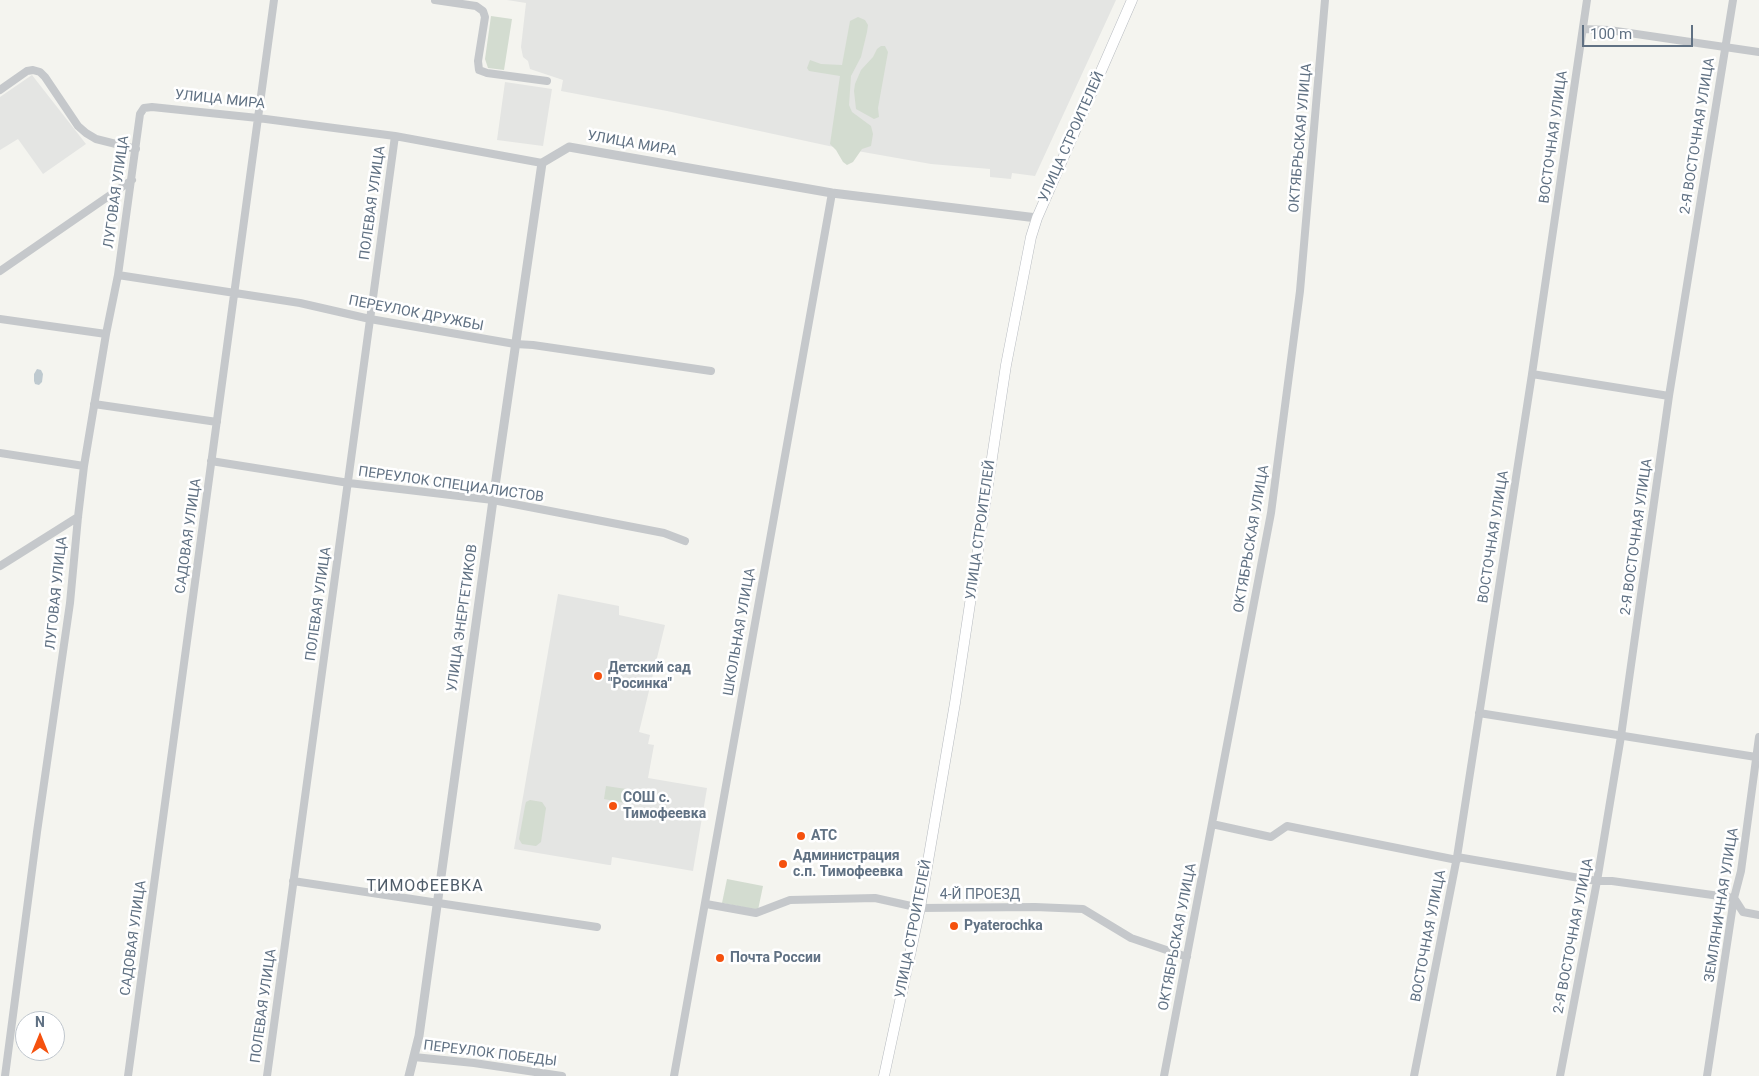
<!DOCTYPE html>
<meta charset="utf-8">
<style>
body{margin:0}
#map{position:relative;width:1759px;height:1076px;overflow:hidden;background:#f4f4ef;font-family:Roboto,sans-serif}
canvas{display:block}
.north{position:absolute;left:15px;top:1011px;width:50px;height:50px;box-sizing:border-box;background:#fff;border:1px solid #bfc6cd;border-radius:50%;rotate:0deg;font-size:14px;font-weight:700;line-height:20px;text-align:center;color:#607183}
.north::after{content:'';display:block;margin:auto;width:18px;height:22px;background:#f5510e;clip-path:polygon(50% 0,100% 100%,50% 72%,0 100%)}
.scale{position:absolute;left:1582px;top:25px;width:111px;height:22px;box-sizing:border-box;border:2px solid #607183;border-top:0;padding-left:6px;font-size:15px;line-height:18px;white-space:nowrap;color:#607183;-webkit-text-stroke:4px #fff;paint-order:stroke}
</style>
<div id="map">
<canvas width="1759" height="1076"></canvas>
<div class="north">N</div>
<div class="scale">100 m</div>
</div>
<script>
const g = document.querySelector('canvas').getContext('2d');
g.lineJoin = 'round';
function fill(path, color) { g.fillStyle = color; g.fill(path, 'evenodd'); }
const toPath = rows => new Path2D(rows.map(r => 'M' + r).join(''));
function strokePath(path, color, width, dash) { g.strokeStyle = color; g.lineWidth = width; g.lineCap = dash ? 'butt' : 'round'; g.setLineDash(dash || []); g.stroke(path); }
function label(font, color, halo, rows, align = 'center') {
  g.font = font + ' Roboto,sans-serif'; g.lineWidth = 5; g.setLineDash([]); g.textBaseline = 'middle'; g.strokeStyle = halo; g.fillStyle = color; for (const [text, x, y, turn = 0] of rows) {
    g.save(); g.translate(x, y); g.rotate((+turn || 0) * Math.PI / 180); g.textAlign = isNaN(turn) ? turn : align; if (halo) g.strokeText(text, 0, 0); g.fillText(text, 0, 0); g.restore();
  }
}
const built = toPath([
 [507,0,1116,0,1035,176,1012,173,1011,179,990,177,990,169,931,164,829,146,667,111,561,91,563,80,530,69,528,61,523,57,521,47,526,3],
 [32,75,86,144,43,174,18,139,0,150,0,97],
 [505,82,552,89,543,146,497,140],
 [558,594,619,606,619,615,665,625,639,732,650,735,648,744,654,745,648,778,707,788,693,871,612,857,611,865,609,865,514,849]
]);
const green = toPath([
 [491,16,512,19,504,70,488,68,485,59],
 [858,17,865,20,868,25,867,32,861,57,851,76,849,105,852,112,871,126,873,134,871,146,862,149,853,162,847,165,843,162,836,150,830,144,840,76,809,71,807,68,810,60,821,64,842,65,850,21],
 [881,46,885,46,888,52,878,108,879,117,874,119,856,109,854,91,855,84,861,70,873,57,877,49],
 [606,786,633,790,630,804,604,799],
 [530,800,542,802,546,808,541,842,536,846,522,844,519,839,525,806,526,802],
 [727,879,763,886,758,910,722,903]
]);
const water = toPath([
 [37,369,41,370,43,374,42,382,39,385,35,384,34,381,34,374]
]);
const minor = toPath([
 [435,0,476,6,483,11,485,17,478,61,479,70,487,73,547,81],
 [1583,29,1609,30,1759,52],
 [0,90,27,71,33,70,40,72,45,77,78,126,86,133,96,139,136,149],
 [0,271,132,180],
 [118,275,300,303,370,319,515,344,533,345,711,371],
 [0,319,106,334],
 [1532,374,1669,396],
 [94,404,217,422],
 [0,453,84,466],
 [211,461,349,483,493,500,664,533,685,541],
 [0,566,78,517],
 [1479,713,1756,757],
 [1212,824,1271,837,1287,826,1457,860],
 [1457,857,1597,881,1612,881,1734,898,1743,912,1759,915],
 [293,881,597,927],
 [706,904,756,913,790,900,875,898,920,908,1035,907,1083,909,1131,938,1187,957],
 [414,1057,474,1063,562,1076],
 [5,1076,37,832,70,603,78,517,84,466,106,334,118,275,140,114,144,108,152,107,258,118,395,136,542,163],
 [128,1076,274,0],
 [267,1076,395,136],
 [674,1076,832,193],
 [1164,1076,1271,513,1300,291,1325,0],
 [1414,1076,1457,857,1532,374,1587,0],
 [1560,1076,1597,881,1621,736,1669,396,1733,0],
 [1707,1076,1734,898,1741,871,1759,737]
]);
const tertiary = toPath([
 [409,1076,419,1036,493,500,542,163,569,147,832,193,1037,218]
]);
const secondary = toPath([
 [884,1076,920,908,955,703,1006,365,1031,237,1037,218,1132,0]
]);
const markers = [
 [598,676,5,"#f5510e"],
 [613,806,5,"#f5510e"],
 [801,836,5,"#f5510e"],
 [783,864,5,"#f5510e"],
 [954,926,5,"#f5510e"],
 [720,958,5,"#f5510e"]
];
const streetNames = [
 ["УЛИЦА МИРА",220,100,6],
 ["2-Я ВОСТОЧНАЯ УЛИЦА",1698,136,-81],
 ["УЛИЦА СТРОИТЕЛЕЙ",1072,137,-66],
 ["ВОСТОЧНАЯ УЛИЦА",1554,137,-82],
 ["ОКТЯБРЬСКАЯ УЛИЦА",1301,138,-85],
 ["УЛИЦА МИРА",632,144,10],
 ["ЛУГОВАЯ УЛИЦА",117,192,-82],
 ["ПОЛЕВАЯ УЛИЦА",373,203,-82],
 ["ПЕРЕУЛОК ДРУЖБЫ",416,314,11],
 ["ПЕРЕУЛОК СПЕЦИАЛИСТОВ",451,485,8],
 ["УЛИЦА СТРОИТЕЛЕЙ",981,530,-82],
 ["САДОВАЯ УЛИЦА",189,536,-82],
 ["ВОСТОЧНАЯ УЛИЦА",1494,537,-81],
 ["2-Я ВОСТОЧНАЯ УЛИЦА",1637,537,-82],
 ["ОКТЯБРЬСКАЯ УЛИЦА",1252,539,-80],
 ["ЛУГОВАЯ УЛИЦА",57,593,-84],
 ["ПОЛЕВАЯ УЛИЦА",319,604,-82],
 ["УЛИЦА ЭНЕРГЕТИКОВ",463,618,-82],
 ["ШКОЛЬНАЯ УЛИЦА",740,632,-80],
 ["4-Й ПРОЕЗД",980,895],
 ["ЗЕМЛЯНИЧНАЯ УЛИЦА",1722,905,-81],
 ["УЛИЦА СТРОИТЕЛЕЙ",914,929,-79],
 ["ВОСТОЧНАЯ УЛИЦА",1429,936,-79],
 ["2-Я ВОСТОЧНАЯ УЛИЦА",1574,936,-79],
 ["ОКТЯБРЬСКАЯ УЛИЦА",1178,937,-79],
 ["САДОВАЯ УЛИЦА",134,938,-82],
 ["ПОЛЕВАЯ УЛИЦА",264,1006,-82],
 ["ПЕРЕУЛОК ПОБЕДЫ",490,1054,7]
];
const poiNames = [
 ["Детский сад",608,668],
 ["\"Росинка\"",608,684],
 ["СОШ с.",623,798],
 ["Тимофеевка",623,814],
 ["АТС",811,836],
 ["Администрация",793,856],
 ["с.п. Тимофеевка",793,872],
 ["Pyaterochka",964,926],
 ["Почта России",730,958]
];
const quarterNames = [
 ["ТИМОФЕЕВКА",425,887]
];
fill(built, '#e4e5e3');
fill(green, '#d3dcd0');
fill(water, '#bec9cf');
strokePath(secondary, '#b7bbc0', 11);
strokePath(minor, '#c5c8cb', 8);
strokePath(tertiary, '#c5c8cb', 9);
strokePath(secondary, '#fff', 10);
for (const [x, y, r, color] of markers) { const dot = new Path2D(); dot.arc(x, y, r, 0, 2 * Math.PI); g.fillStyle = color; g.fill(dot); strokePath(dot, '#fff', 2); }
label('14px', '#607183', '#fff', streetNames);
label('bold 14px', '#607183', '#fff', poiNames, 'left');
g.letterSpacing = '1px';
label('16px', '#4e5b68', '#fff', quarterNames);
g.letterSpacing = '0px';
</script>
